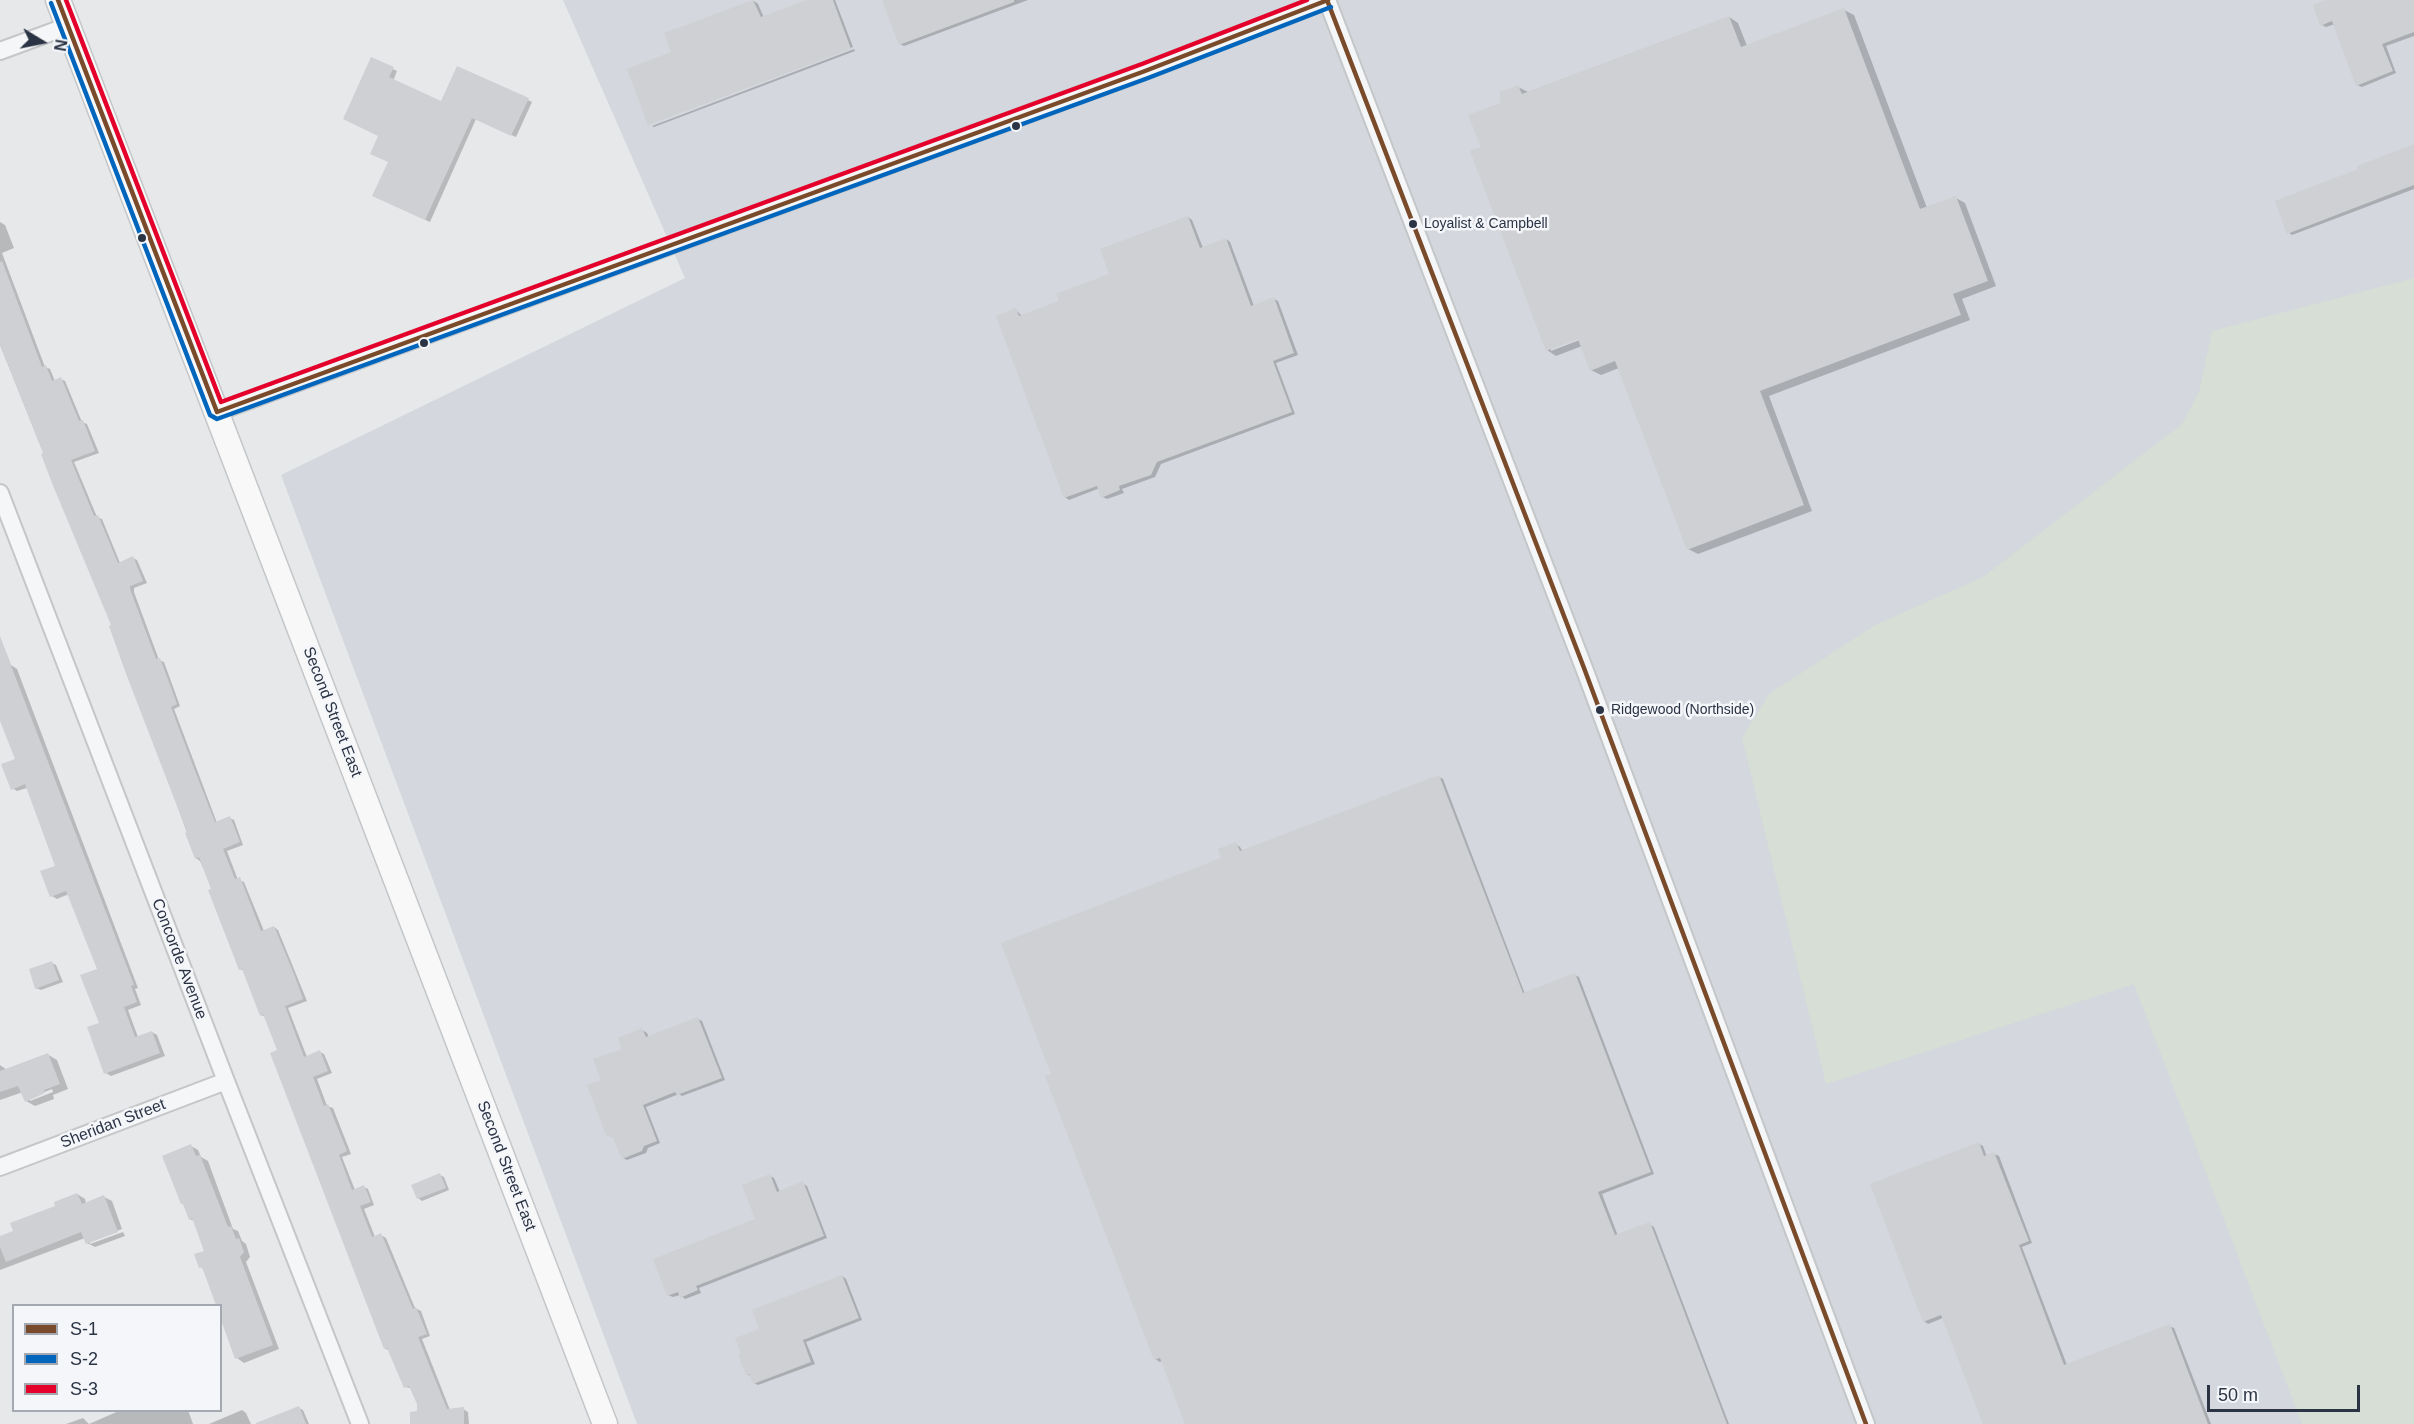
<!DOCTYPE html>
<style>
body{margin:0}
#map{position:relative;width:2414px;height:1424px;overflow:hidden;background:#e6e8ea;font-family:Helvetica,sans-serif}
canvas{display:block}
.legend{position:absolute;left:12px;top:1304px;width:210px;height:108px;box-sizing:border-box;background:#f4f6f9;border:2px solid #a4a8b1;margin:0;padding:8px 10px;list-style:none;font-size:18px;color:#2b3445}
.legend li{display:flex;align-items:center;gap:12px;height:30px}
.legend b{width:30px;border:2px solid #a4a8b1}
.north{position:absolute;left:12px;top:12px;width:60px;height:60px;-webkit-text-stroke:4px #f4f6f9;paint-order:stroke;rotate:100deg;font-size:16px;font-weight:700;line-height:24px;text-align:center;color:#2b3445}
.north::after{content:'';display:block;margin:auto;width:21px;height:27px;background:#2b3445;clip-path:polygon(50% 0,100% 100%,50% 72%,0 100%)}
.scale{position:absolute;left:2207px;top:1385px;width:153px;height:27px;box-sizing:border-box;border:3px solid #2b3445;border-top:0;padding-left:8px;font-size:18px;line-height:21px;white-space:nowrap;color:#2b3445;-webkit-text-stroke:4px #f4f6f9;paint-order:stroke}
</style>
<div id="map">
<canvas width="2414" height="1424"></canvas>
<ul class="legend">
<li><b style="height:8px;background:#7a4b2a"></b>S-1</li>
<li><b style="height:8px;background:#0065bd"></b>S-2</li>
<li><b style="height:8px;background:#e4002b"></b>S-3</li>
</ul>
<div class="north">N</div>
<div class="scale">50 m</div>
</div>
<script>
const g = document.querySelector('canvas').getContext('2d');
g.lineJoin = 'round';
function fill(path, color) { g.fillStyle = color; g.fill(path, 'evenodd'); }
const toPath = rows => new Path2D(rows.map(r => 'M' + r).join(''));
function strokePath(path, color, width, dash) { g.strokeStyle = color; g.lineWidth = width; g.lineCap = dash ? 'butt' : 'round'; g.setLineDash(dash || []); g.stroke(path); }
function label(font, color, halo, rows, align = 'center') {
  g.font = font + ' Helvetica,sans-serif'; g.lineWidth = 5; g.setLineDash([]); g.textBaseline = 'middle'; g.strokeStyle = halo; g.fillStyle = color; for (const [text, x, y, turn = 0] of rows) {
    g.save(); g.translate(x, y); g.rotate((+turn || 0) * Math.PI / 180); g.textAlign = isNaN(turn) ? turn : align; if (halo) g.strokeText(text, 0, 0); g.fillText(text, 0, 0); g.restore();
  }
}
const built = toPath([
 [563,0,2414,0,2414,1424,637,1424,281,475,685,278]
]);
const green = toPath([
 [2414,278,2414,1424,2302,1424,2134,984,1826,1084,1742,738,1769,694,1875,625,1983,577,2182,424,2199,392,2212,331]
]);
const shadow = toPath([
 [811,0,835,0,853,47,649,124,673,53,666,34,754,1,758,4,764,18],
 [883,0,1028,0,904,46,900,44],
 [2326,0,2414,0,2414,36,2386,46,2396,73,2362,87,2357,85,2335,24,2326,27,2322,25],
 [1844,10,1854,15,1927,208,1956,198,1965,203,1996,286,1962,299,1970,320,1769,396,1812,511,1698,554,1688,549,1619,368,1601,375,1591,370,1582,346,1556,356,1547,350,1483,148,1501,104,1518,87,1528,92,1729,17,1738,23,1747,46],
 [1584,335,1585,338,1551,351,1551,348],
 [854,49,855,51,654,127,652,126],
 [372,59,397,71,393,81,442,103,528,100,532,102,516,137,476,119,430,222,378,198,389,162,380,135],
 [2414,146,2414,189,2292,235,2288,232,2360,170],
 [1188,217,1192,220,1203,248,1226,239,1230,242,1254,306,1274,299,1278,301,1298,355,1276,363,1295,414,1161,464,1155,477,1122,489,1124,493,1107,499,1103,497,1100,488,1069,500,1065,497,1016,310,1022,316,1061,301,1111,275],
 [0,222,5,225,14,248,2,253,45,367,50,369,55,381,61,379,65,381,82,422,87,424,99,453,74,462,97,517,102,519,120,563,133,558,137,560,147,583,134,588,134,592,159,660,164,662,180,706,174,709,199,775,217,823,230,818,234,820,243,845,227,851,238,880,244,882,264,931,274,927,278,930,307,1001,288,1008,307,1057,320,1052,324,1054,332,1073,317,1079,327,1106,333,1108,351,1154,342,1157,355,1190,364,1187,368,1189,374,1205,364,1209,375,1237,381,1235,386,1238,415,1308,421,1311,430,1336,422,1339,450,1410,463,1409,468,1412,469,1424,419,1424,418,1404,411,1388,405,1387,389,1351,385,1348,279,1051,266,1017,261,1015,244,971,240,969,213,890,200,861,196,858,113,626,0,345],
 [0,637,11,665,17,669,138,988,135,989,141,1005,128,1010,138,1037,152,1032,157,1035,165,1056,111,1076,106,1073,100,1024,99,970,69,894,57,899,52,896,57,866,27,788,17,791,12,788,17,760,0,717],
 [1439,777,1443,779,1525,994,1575,975,1579,977,1654,1174,1602,1194,1618,1236,1649,1224,1654,1227,1729,1424,1187,1424,1163,1360,1160,1362,1155,1359,1053,1075,1236,844,1240,847,1243,852],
 [52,963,56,965,63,982,41,990,36,988],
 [698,1019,702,1021,725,1080,682,1096,679,1094,646,1107,660,1143,648,1148,646,1153,627,1160,623,1158,603,1081,624,1050,642,1030,647,1033,649,1038],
 [47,1054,57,1060,68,1089,53,1095,54,1099,35,1106,26,1101,23,1092,0,1100,0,1065,7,1070],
 [52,1089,53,1092,30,1101,30,1098],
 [1979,1144,1983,1146,1987,1157,1994,1154,1999,1156,2032,1243,2022,1247,2067,1365,2169,1326,2174,1328,2211,1424,1984,1424,1943,1318,1928,1324,1924,1321],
 [191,1146,198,1150,201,1157,208,1161,233,1229,238,1231,242,1241,246,1244,250,1257,246,1262,279,1349,244,1363,237,1358,220,1306,217,1306,205,1270,201,1267,196,1255,206,1251,194,1221,190,1219,185,1205,182,1203],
 [440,1175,444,1177,449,1190,422,1201,418,1198],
 [770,1176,774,1178,780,1192,802,1183,807,1186,827,1238,699,1288,701,1293,685,1299,680,1295,673,1297,668,1295,757,1220],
 [77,1194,85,1199,86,1203,104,1197,112,1201,122,1229,90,1241,90,1244,123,1232,125,1236,95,1247,87,1243,85,1238,0,1270,0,1238,15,1232],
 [842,1276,846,1279,862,1320,806,1342,815,1364,758,1385,754,1383,752,1377,747,1374,743,1354,761,1330],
 [299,1408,303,1410,309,1424,257,1424],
 [121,1410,188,1410,193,1424,66,1424,83,1418,89,1424],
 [242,1410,246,1413,251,1424,209,1424]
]);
const building = toPath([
 [753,0,761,17,806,0,833,0,851,49,648,125,627,69,671,52,664,33],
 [882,0,1014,0,1014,2,899,45],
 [2326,0,2414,0,2414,32,2382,44,2393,71,2356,86,2332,21,2320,26,2313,5],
 [1844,8,1920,209,1956,196,1988,281,1953,294,1961,315,1760,391,1804,505,1687,550,1615,361,1590,371,1578,339,1546,351,1470,151,1481,147,1468,115,1500,103,1500,92,1518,85,1522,94,1729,16,1741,47],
 [371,57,394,67,389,77,441,101,457,66,529,98,511,136,472,118,425,220,372,196,388,162,370,154,378,136,343,119],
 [2414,144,2414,185,2287,234,2275,201,2358,169,2357,166],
 [1188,216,1200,248,1226,238,1251,306,1274,297,1294,353,1273,361,1292,412,1157,462,1151,475,1119,486,1120,490,1101,498,1097,486,1064,498,996,316,1016,308,1019,316,1059,301,1056,294,1109,274,1100,249],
 [2,261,42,367,46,365,52,381,61,377,79,421,83,420,95,451,71,460,94,516,98,515,118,563,133,556,143,581,130,586,130,589,156,659,160,658,177,704,171,707,195,771,215,822,230,816,240,842,223,849,235,879,240,877,261,931,274,926,294,974,303,999,285,1006,304,1057,320,1050,328,1071,313,1077,324,1106,328,1104,347,1151,339,1155,352,1190,364,1185,371,1202,360,1206,372,1237,381,1233,413,1309,416,1307,427,1334,418,1337,447,1409,464,1407,464,1424,410,1424,410,1412,417,1411,417,1404,409,1386,404,1388,387,1348,384,1349,270,1053,277,1050,263,1014,260,1016,242,969,239,970,208,890,211,889,199,857,195,859,185,833,187,832,125,671,109,626,111,625,52,483,41,454,43,453,0,345,0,262],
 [0,637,134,985,131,986,137,1002,124,1007,135,1037,152,1031,160,1053,104,1074,87,1027,99,1023,80,975,97,969,66,891,50,897,40,871,55,866,25,784,11,790,1,764,15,759,0,721],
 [1439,775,1523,993,1575,973,1651,1172,1598,1192,1615,1235,1650,1222,1727,1424,1185,1424,1160,1358,1154,1360,1045,1076,1051,1074,1001,943,1221,858,1218,849,1236,842,1240,851],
 [52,961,59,980,35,989,29,969],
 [698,1017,722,1078,677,1095,675,1092,643,1105,657,1141,644,1146,642,1151,622,1159,613,1138,606,1135,587,1085,601,1080,593,1059,622,1049,618,1038,642,1028,646,1037],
 [48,1053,60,1084,44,1090,45,1093,25,1102,18,1086,0,1092,0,1071],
 [1979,1142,1984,1156,1994,1152,2029,1241,2019,1245,2064,1365,2170,1324,2208,1424,1983,1424,1941,1315,1923,1322,1870,1184],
 [191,1144,196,1156,200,1155,228,1227,231,1226,236,1239,239,1238,244,1252,240,1257,273,1345,235,1359,220,1317,220,1305,216,1305,202,1267,199,1268,194,1254,204,1251,192,1218,189,1220,183,1204,181,1204,162,1156],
 [440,1173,446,1188,417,1199,411,1185],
 [770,1174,777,1192,803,1181,824,1236,696,1286,698,1290,680,1298,678,1292,667,1296,653,1259,755,1219,742,1185],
 [77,1193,82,1204,104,1195,118,1232,86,1244,81,1232,6,1262,0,1247,0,1236,13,1231,10,1223,55,1206,54,1202],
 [842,1275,859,1318,803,1340,811,1362,753,1384,749,1374,746,1375,738,1354,741,1353,735,1338,759,1329,752,1310],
 [299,1406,306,1424,256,1424,256,1423]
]);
const street = toPath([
 [1327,0,1584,668,1866,1424],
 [0,51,68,26],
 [217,412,1145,71,1328,0],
 [0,493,226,1081,360,1424],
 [0,1167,226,1081]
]);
const secondary = toPath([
 [58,0,605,1424]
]);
const bus1 = toPath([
 [58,0,217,412,1145,71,1328,0],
 [1327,0,1584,668,1866,1424]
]);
const bus2 = toPath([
 [51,3,210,415,217,419,1148,78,1331,7]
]);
const bus3 = toPath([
 [66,0,221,402,1142,64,1307,0]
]);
const markers = [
 [1016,126,5,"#2b3445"],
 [1413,224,5,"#2b3445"],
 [142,238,5,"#2b3445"],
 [424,343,5,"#2b3445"],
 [1600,710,5,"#2b3445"]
];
const busNames = [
 ["Loyalist & Campbell",1424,224],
 ["Ridgewood (Northside)",1611,710]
];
const streetNames = [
 ["Second Street East",332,712,69],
 ["Concorde Avenue",179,959,69],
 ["Sheridan Street",113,1124,-21],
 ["Second Street East",506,1166,69]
];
fill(built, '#d4d7dd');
fill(green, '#d6ded6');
fill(shadow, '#0003');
fill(building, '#ced0d3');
strokePath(street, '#c4c6c8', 20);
strokePath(secondary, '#c4c6c8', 27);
strokePath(street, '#f5f6f7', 16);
strokePath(secondary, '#f8f8f8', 24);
strokePath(bus1, '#7a4b2a', 4.5);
strokePath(bus2, '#0065bd', 4.5);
strokePath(bus3, '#e4002b', 4.5);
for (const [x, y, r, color] of markers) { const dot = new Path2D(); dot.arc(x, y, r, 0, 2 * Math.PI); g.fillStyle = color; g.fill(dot); strokePath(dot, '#f4f6f9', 2); }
label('14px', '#2b3445', '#f4f6f9', busNames, 'left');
label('16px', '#2b3445', '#f4f6f9', streetNames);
</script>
